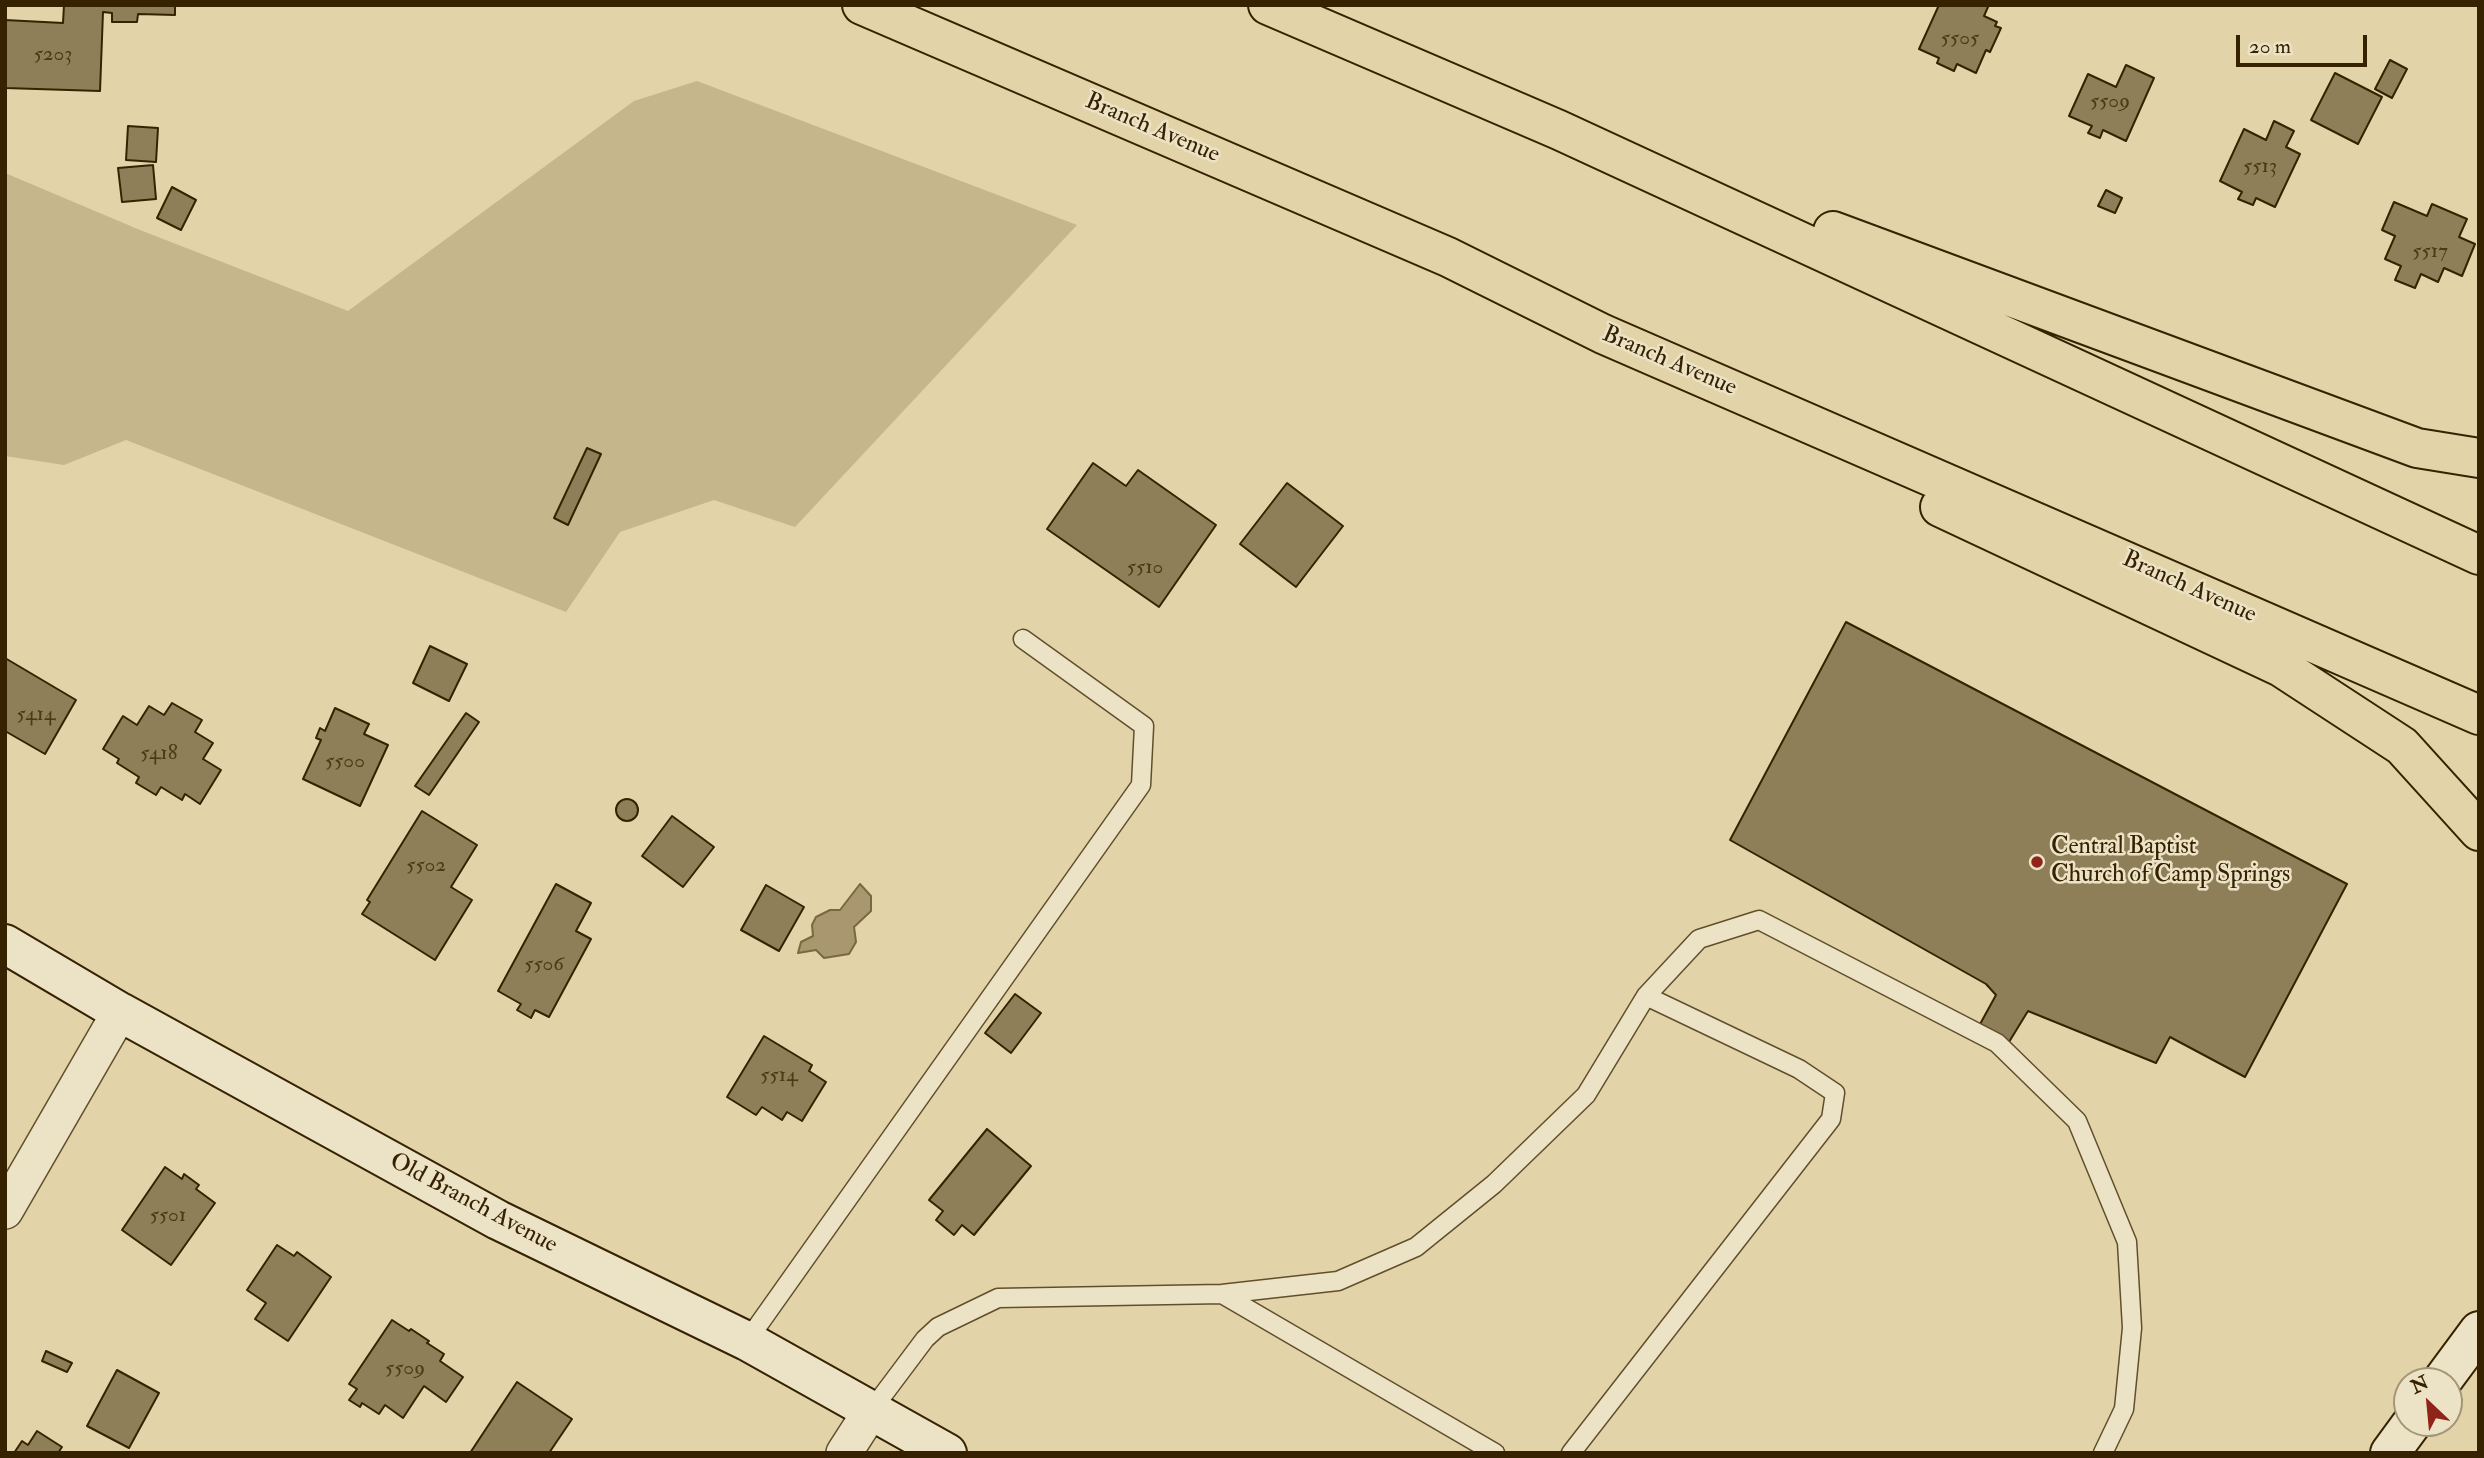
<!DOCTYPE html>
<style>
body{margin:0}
#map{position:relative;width:2484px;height:1458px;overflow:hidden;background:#e2d4a8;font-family:"IM FELL Double Pica",serif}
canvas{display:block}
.frame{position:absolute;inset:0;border:7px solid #362201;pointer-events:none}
.north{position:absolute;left:2393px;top:1367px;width:70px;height:70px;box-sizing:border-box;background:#ece3c6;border:2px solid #a39677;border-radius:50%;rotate:334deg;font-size:19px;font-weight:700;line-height:28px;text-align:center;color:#362201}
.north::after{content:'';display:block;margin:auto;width:24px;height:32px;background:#8f2418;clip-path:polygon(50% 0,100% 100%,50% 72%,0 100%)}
.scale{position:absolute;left:2236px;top:35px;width:131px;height:32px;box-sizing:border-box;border:4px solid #362201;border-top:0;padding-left:9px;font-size:21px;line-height:24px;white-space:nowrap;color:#362201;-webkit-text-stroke:5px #ece3c6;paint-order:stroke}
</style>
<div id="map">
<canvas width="2484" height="1458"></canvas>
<div class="frame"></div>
<div class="north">N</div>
<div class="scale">20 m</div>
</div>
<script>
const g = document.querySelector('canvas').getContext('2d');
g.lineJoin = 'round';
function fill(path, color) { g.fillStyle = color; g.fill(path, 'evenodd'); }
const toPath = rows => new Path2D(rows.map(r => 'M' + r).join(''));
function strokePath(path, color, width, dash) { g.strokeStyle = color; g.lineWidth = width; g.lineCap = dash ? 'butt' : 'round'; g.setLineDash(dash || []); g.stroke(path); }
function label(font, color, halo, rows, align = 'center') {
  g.font = font + ' "IM FELL Double Pica",serif'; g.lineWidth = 5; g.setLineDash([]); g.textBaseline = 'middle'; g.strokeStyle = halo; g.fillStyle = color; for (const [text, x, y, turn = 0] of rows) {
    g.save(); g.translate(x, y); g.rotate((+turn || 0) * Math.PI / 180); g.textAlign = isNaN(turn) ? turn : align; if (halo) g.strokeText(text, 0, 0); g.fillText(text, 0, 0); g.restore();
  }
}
const green = toPath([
 [697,81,1077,225,795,527,714,500,620,532,566,612,126,440,64,465,5,456,5,173,140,230,348,311,634,101]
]);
const water = toPath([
 [860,884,871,896,871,911,854,927,856,942,849,954,824,958,816,950,798,953,801,942,813,936,812,925,816,917,830,910,840,910,860,884]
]);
const building = toPath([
 [64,5,175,5,175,15,138,14,137,22,112,22,112,13,103,12,100,91,5,88,5,20,63,23,64,5],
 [1939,5,1985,5,1988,7,1984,16,1997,22,1995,26,2001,28,1990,52,1986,50,1976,73,1957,64,1954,71,1937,63,1939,58,1919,49,1939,5],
 [2390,60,2407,69,2392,98,2375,89,2390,60],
 [2126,65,2154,78,2126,141,2103,130,2100,138,2088,133,2092,126,2069,116,2088,74,2116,87,2126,65],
 [2335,73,2382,97,2358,144,2311,120,2335,73],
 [2274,121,2294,131,2286,147,2300,154,2275,207,2256,198,2253,205,2238,199,2242,192,2220,181,2244,129,2266,140,2274,121],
 [128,126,158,128,156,162,126,160,128,126],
 [153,165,156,199,122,202,118,168,153,165],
 [172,187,196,200,181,230,157,218,172,187],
 [2106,190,2122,198,2115,213,2098,206,2106,190],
 [2394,202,2427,216,2432,204,2467,219,2459,237,2475,244,2462,276,2444,268,2438,282,2421,274,2415,288,2395,280,2401,266,2385,259,2395,236,2382,230,2394,202],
 [587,448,601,454,568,525,554,518,587,448],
 [1093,463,1126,486,1138,470,1216,525,1159,607,1047,529,1093,463],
 [1287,483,1343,526,1296,587,1240,544,1287,483],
 [1846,622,2347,884,2245,1077,2170,1037,2156,1063,2028,1011,2009,1042,1979,1026,1996,995,1986,984,1730,840,1846,622],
 [430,646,467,664,449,701,413,683,430,646],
 [5,658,76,700,45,754,5,731,5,658],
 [172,703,202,720,195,732,213,743,203,759,221,770,200,804,185,794,182,800,161,787,156,795,136,783,139,777,117,763,119,759,103,749,123,716,137,725,149,706,164,715,172,703],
 [335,708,369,724,364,734,388,745,360,806,303,779,321,740,316,738,320,728,325,731,335,708],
 [466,713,479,722,429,795,415,786,466,713],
 '616 810a11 11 0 1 1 22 0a11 11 0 1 1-22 0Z',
 [422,811,477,845,451,887,472,900,435,960,362,914,370,902,367,900,422,811],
 [672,816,714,847,683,887,642,856,672,816],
 [556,884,591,903,576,931,591,939,549,1017,535,1010,531,1018,517,1010,521,1004,498,991,556,884],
 [766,885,804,907,779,951,741,930,766,885],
 [1015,994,1041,1013,1011,1053,985,1033,1015,994],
 [764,1036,812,1065,809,1071,826,1082,802,1121,787,1112,782,1120,762,1107,756,1115,727,1097,764,1036],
 [987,1129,1031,1166,974,1235,962,1225,954,1235,936,1220,943,1211,929,1200,987,1129],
 [165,1167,182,1179,184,1174,199,1185,196,1189,215,1203,171,1265,122,1230,165,1167],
 [277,1245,294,1256,297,1252,331,1277,288,1341,255,1319,266,1303,247,1290,277,1245],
 [392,1320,409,1331,411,1329,429,1341,427,1343,444,1354,440,1361,463,1377,446,1402,424,1386,403,1418,385,1405,379,1414,362,1403,360,1407,349,1400,357,1389,349,1384,392,1320],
 [46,1351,72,1363,67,1372,42,1361,46,1351],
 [117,1370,159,1393,129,1448,87,1426,117,1370],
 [517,1382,572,1419,549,1453,470,1453,517,1382],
 [37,1431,62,1447,58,1453,14,1453,22,1441,28,1445,37,1431]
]);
const lane = toPath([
 [1222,1294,1495,1453],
 [747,1341,1141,785,1144,726,1023,639],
 [871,1411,925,1339,938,1327,998,1298,1222,1294,1338,1281,1416,1247,1494,1184,1586,1095,1646,996,1699,939,1759,920,1997,1043,2077,1121,2127,1242,2132,1328,2124,1409,2103,1453],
 [1571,1453,1831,1119,1835,1093,1799,1069,1646,996]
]);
const street = toPath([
 [5,1211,120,1012],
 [844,1453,871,1411]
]);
const secondary = toPath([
 [5,944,120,1012,498,1220,747,1341,947,1453],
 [2442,1381,2479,1331],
 [2390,1453,2412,1423]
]);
const highway = toPath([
 [862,5,1448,257,1603,334,2479,715],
 [1268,5,1559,130,2479,555],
 [1833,231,2417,448,2479,458],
 [1940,507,2281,667,2402,746,2479,831]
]);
const markers = [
 [2037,862,7,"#8f2418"]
];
const numberNames = [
 ["5505",1960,39],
 ["5203",53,55],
 ["5509",2110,102],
 ["5513",2260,167],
 ["5517",2430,252],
 ["5510",1145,568],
 ["5414",36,715],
 ["5418",159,754],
 ["5500",345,762],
 ["5502",426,866],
 ["5506",544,965],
 ["5514",779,1076],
 ["5501",168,1216],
 ["5509",405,1369]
];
const streetNames = [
 ["Branch Avenue",1152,129,23],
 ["Branch Avenue",1669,362,23],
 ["Branch Avenue",2189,588,24],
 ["Old Branch Avenue",473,1204,28]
];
const poiNames = [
 ["Central Baptist",2051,848],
 ["Church of Camp Springs",2051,876]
];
fill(green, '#c5b68c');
fill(water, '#a8976f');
strokePath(water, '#7a6843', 2);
fill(building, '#8f7f58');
strokePath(building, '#362201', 2);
strokePath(lane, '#614e2b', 21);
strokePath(street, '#614e2b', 38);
strokePath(secondary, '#362201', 42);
strokePath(highway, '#362201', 42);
strokePath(lane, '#ece3c6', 18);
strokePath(street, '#ece3c6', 35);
strokePath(secondary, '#ece3c6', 38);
strokePath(highway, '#e2d4a8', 38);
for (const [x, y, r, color] of markers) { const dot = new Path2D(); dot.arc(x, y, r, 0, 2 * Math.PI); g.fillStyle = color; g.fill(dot); strokePath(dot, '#ece3c6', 2.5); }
label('21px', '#4c3917', null, numberNames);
label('24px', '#362201', '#ece3c6', streetNames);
label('24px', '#362201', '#ece3c6', poiNames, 'left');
</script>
